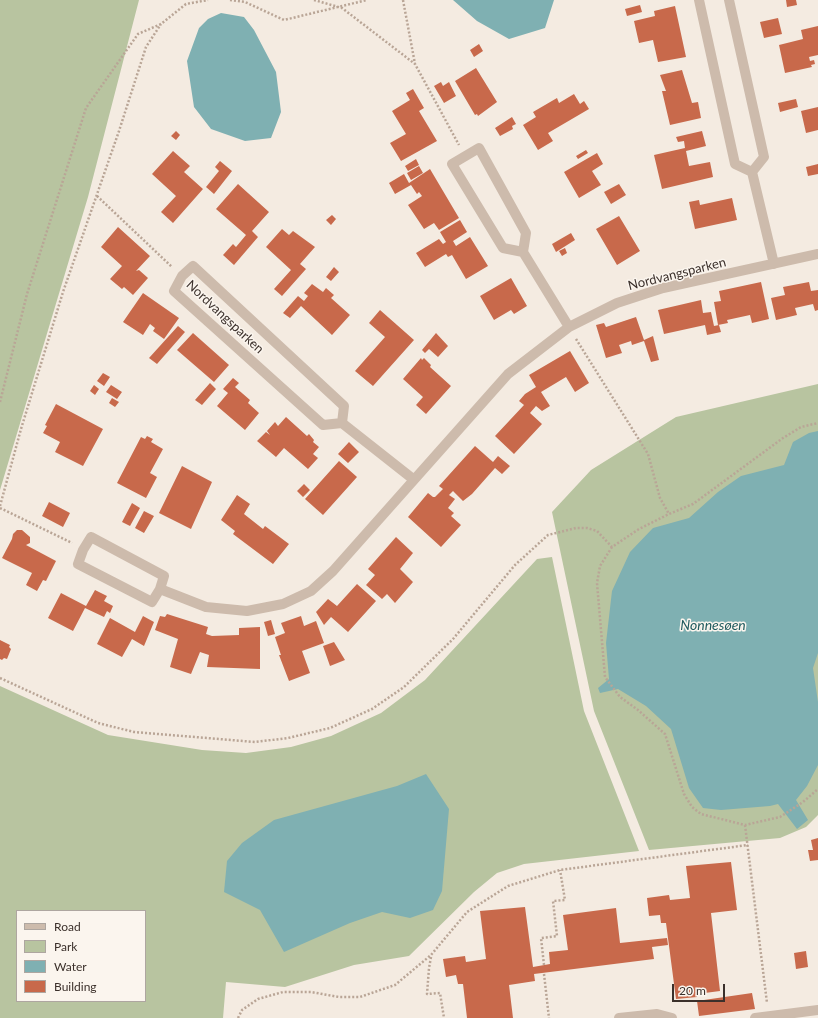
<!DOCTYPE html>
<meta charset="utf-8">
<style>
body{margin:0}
#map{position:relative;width:818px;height:1018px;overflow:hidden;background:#f4ebe1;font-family:Lato,sans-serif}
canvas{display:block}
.legend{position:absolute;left:16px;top:910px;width:130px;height:92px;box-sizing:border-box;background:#fbf5ee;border:1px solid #aea6a0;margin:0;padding:5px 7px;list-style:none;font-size:12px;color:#3b302b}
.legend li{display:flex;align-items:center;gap:8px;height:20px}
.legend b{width:20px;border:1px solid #aea6a0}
.scale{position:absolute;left:672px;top:984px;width:53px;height:18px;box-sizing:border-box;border:2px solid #3b302b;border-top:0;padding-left:5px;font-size:12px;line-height:14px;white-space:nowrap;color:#3b302b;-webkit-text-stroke:3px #fbf5ee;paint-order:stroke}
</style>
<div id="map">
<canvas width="818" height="1018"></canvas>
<ul class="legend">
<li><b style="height:5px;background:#cdbbac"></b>Road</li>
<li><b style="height:11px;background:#b8c4a0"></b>Park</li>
<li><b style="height:11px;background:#7fb0b2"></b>Water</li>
<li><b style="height:11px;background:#c8694b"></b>Building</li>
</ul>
<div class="scale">20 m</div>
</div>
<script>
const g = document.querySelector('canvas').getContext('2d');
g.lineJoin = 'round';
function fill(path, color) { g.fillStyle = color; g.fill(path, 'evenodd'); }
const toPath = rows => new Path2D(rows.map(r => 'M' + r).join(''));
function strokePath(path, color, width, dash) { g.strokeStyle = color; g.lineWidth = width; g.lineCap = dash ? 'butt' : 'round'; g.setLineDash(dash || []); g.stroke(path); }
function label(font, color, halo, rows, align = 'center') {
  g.font = font + ' Lato,sans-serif'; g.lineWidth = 3; g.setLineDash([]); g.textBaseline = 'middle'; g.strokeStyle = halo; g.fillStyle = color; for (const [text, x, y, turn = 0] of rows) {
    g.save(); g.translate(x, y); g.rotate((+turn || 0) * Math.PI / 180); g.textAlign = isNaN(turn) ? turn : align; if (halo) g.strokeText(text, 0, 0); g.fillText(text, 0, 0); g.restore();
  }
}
const green = toPath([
 [0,0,139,0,88,197,0,490],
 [818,384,818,815,806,827,780,838,649,850,594,711,552,512,591,470,676,417],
 [552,557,584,711,639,851,524,864,497,873,474,892,409,956,354,965,285,987,226,982,223,1018,0,1018,0,686,108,735,202,750,246,753,291,747,331,736,381,713,425,680,537,559],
 [17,911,145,911,145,1001,17,1001]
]);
const water = toPath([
 [453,0,554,0,545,28,509,39,477,21],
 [221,13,244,17,254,30,276,72,281,112,271,138,245,141,211,129,194,107,187,61,199,28,208,19],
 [818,431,818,653,813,668,818,702,818,765,807,786,796,800,808,820,797,829,778,804,770,806,721,810,703,808,689,788,671,729,646,706,618,689,600,693,598,688,609,679,606,643,612,591,630,552,653,528,689,518,718,492,741,476,784,465,793,442,809,433],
 [426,774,449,809,442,891,433,910,410,918,382,912,350,923,284,952,260,910,224,892,227,861,242,843,274,820,397,786]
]);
const building = toPath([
 [786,0,796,0,797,5,787,7],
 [640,5,642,12,627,16,625,9],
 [675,6,686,57,658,62,653,40,639,43,634,21,655,16,654,11],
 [778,18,782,34,764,38,760,22],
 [818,26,818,55,809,57,810,61,814,60,815,64,811,65,812,67,785,73,779,45,803,39,801,30],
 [479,44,483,51,474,57,470,50],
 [476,68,497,102,478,116,477,114,475,115,455,81],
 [682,70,692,103,698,102,701,118,670,125,662,91,666,91,660,75],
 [441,82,443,86,449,82,456,96,444,103,434,86],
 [413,89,424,108,419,111,437,141,401,161,390,143,406,134,392,111,410,100,406,93],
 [574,94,580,104,584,101,589,109,548,133,553,141,538,150,523,125,536,117,533,112,557,98,559,103],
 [796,99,798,107,780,112,778,103],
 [818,107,818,130,806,133,801,111],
 [512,117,516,124,512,126,513,129,500,136,495,128],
 [176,131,180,135,176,140,171,136],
 [702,131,706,146,686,151,689,166,710,162,713,177,662,189,654,155,685,148,684,141,678,142,676,137],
 [586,150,588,153,578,159,576,156],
 [173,151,190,166,184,172,203,189,173,223,161,212,176,196,152,174],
 [597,153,603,164,592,171,601,185,579,198,564,172],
 [416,159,419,165,408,171,405,166],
 [220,161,232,171,214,194,206,187,219,171,215,167],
 [818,164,818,174,808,176,806,167],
 [419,166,423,173,411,180,407,173],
 [430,169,459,218,439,230,434,223,424,229,408,205,422,196,419,192,417,194,411,185,395,194,389,183,404,174,409,183],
 [238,184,269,212,252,231,258,237,234,265,223,255,233,244,236,247,246,235,216,209],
 [619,184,626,195,611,204,604,192],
 [732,198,737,220,695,229,689,202,699,200,700,205],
 [332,215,336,219,331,225,326,220],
 [619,216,640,251,617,265,596,229],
 [460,220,467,232,453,241,456,246,470,237,488,266,466,279,452,255,448,257,446,254,425,267,416,253,439,239,443,244,446,242,440,232],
 [118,227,150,256,136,271,139,270,148,278,133,295,124,287,122,289,110,279,122,266,101,247],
 [282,229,289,235,293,231,315,247,300,264,306,269,282,296,274,289,291,270,266,247],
 [571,233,575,240,556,252,552,244],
 [565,248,567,253,562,256,559,251],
 [334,267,339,272,331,281,326,277],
 [511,278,527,306,514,314,511,310,494,320,480,296],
 [761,282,769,319,752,323,750,315,727,320,728,323,718,325,714,302,721,301,719,291],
 [809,282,811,291,818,290,818,310,815,311,813,304,795,308,797,315,776,320,771,298,785,295,783,287],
 [312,284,323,292,326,288,334,295,331,298,350,315,332,335,301,306,290,318,283,313,298,296,304,301,308,296,304,293],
 [143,293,179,318,164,339,153,331,155,328,150,324,143,335,123,322],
 [701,300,703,313,711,312,714,326,719,325,721,332,707,335,705,325,664,334,658,310],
 [380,310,414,340,373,386,355,371,385,337,369,323],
 [636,317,644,340,653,336,659,360,651,362,644,341,632,345,631,341,619,345,622,353,606,358,596,325,604,323,606,327],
 [178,326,185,332,157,364,149,358],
 [193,333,229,365,214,382,177,350],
 [436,333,448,346,438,357,429,349,425,353,422,350],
 [570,351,589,383,575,392,566,377,541,392,550,406,542,411,536,406,530,413,542,424,514,454,495,436,524,405,519,401,525,394,536,387,529,375],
 [421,358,422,360,424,358,431,365,430,367,451,386,426,414,416,405,423,397,403,379],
 [103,373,110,377,104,386,97,381],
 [233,378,239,383,235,387,250,400,248,403,259,413,245,430,217,406,228,393,223,389],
 [210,383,216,389,202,405,195,400],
 [94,385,99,389,95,395,90,391],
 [111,385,122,392,117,399,106,392],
 [112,398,119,402,115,407,109,403],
 [56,404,103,429,83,466,55,452,60,442,43,433,47,426,45,425],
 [286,417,307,436,309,434,314,440,313,442,319,447,313,454,318,458,308,469,284,448,276,457,257,441,266,432,270,435,267,431,275,422,278,426],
 [147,436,153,439,151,442,163,449,150,473,157,477,146,498,117,483,141,437,145,439],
 [349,442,359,452,348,463,338,454],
 [475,446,493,462,498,456,510,466,502,474,495,468,472,494,463,501,453,491,449,495,455,499,448,508,454,513,451,516,461,525,441,547,408,517,428,493,433,497,435,497,443,489,439,486],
 [339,461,357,477,323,515,305,499],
 [182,466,212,482,191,529,159,513],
 [304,484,310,490,303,497,297,491],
 [237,495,250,504,244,514,263,529,265,526,289,544,273,564,233,534,235,531,221,520],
 [49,502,70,513,63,527,42,516],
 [132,503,140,508,130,526,122,522],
 [144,511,154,516,144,533,135,528],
 [17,530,22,530,30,537,30,543,26,545,56,561,46,581,43,580,37,591,26,585,32,573,2,558,12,539,13,534],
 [396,537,413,553,400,569,413,582,395,603,387,594,382,599,366,585,375,575,368,569],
 [357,584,376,601,348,632,331,617,324,625,316,612,328,599,337,606],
 [95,590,107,596,104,601,113,606,110,613,107,611,104,617,85,608,73,631,48,618,61,593,86,606],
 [167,614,208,627,206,634,212,636,239,635,239,628,260,627,260,669,207,667,209,655,200,652,191,674,170,667,178,639,155,630,160,616,165,617],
 [143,616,154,622,144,646,132,639,122,657,97,644,110,618,135,632],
 [301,616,304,626,316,621,324,643,302,651,310,673,289,681,279,655,281,655,275,637,285,633,281,623],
 [271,620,275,634,268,636,264,622],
 [0,640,10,645,9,647,11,649,7,659,4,658,2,660,0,659],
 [334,642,345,660,330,666,323,646],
 [818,838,818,860,810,861,808,850,813,850,811,840],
 [731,862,737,910,711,913,720,991,697,994,697,997,676,999,666,923,661,923,660,915,649,916,647,898,669,895,670,900,690,898,686,866],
 [525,907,533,967,550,964,549,952,568,950,563,915,616,908,620,943,667,938,668,945,652,947,654,959,534,974,535,981,509,985,513,1018,467,1018,463,984,458,984,456,975,446,977,443,959,465,956,466,962,486,959,480,911],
 [806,951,808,967,796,969,794,953],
 [752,993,755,1009,699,1016,697,1001]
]);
const path = toPath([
 [230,0,245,2,284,20,367,0],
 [314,0,342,8,415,64,459,145],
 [403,0,415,64],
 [97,196,172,267],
 [576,339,648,454,660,498,669,514],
 [0,402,27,294,86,108,138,34,161,24,186,4,208,0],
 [0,506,21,429,63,292,119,131,146,47,161,24],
 [0,508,72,543],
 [612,547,600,566,597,583,605,677,620,697,638,710,665,734,684,794,692,807,701,814,745,825,780,817,803,802,818,789],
 [0,678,98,723,134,732,255,742,288,738,330,728,372,709,404,687,453,639,515,565,548,535,576,528,587,528,597,531,612,547,639,529,669,514,693,504,783,438,801,427,818,423],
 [745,825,767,1003],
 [431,957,429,968,427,994,440,993,444,1018],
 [544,965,541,938,557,936,553,901,565,900,560,870],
 [544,974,549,1018],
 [238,1018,242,1010,258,999,283,992,311,992,339,997,360,997,395,985,431,955,467,912,508,886,560,870,748,845]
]);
const minor = toPath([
 [699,0,735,164,752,172],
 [729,0,764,157,752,172],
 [752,172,774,264],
 [523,252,503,248,452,164,479,148,526,233,523,252,569,327],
 [342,423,323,425,174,291,182,276,193,266,344,406,342,423,413,479],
 [91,537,164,576,160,589,152,602,78,564,83,550,91,537],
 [160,589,206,607,247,611,283,604,311,591,333,571,508,374,569,327,617,303,663,288,818,254],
 [619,1018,657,1014,672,1018],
 [755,1018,818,1010]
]);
const streetNames = [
 ["Nordvangsparken",677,274,-14],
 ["Nordvangsparken",225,317,43]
];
const waterNames = [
 ["Nonnesøen",713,625]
];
fill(green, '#b8c4a0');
fill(water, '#7fb0b2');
fill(building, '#c8694b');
strokePath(path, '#b9a596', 2.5, [2, 2]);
strokePath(minor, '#cdbbac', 10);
label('13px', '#3b302b', '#fbf5ee', streetNames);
label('italic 14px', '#1f5a5e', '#fbf5ee', waterNames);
</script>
